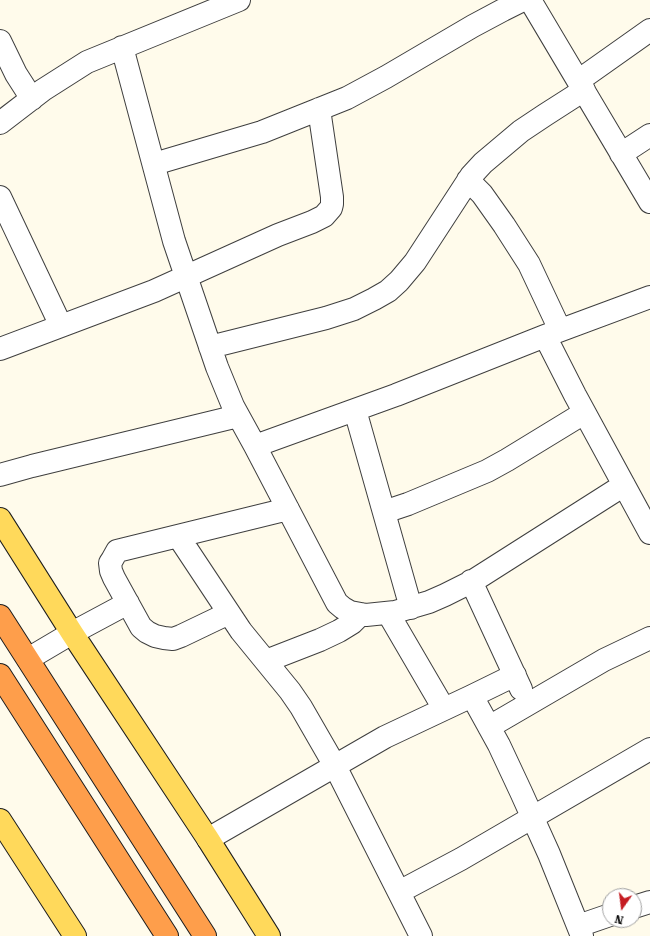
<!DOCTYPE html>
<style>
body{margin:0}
#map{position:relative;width:650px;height:936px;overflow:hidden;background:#fffbeb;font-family:"Roboto Serif",serif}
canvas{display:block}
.north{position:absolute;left:602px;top:888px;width:40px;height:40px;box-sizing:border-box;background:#fff;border:1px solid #9e9e9e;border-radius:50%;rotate:194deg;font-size:11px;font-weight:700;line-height:16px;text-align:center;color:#0c0c0c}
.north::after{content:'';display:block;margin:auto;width:14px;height:18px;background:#c51c22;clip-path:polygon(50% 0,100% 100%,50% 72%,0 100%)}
</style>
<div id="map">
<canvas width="650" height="936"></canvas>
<div class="north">N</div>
</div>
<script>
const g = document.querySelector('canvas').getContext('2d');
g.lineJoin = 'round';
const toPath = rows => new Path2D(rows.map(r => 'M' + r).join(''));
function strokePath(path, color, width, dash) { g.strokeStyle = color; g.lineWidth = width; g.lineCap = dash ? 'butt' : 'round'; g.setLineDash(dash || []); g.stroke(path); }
const minor = toPath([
 [530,0,650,202],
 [0,41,16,74,32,99],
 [122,47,174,241,217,367,233,406,255,446,337,603,343,608,350,612,366,615,395,612,429,602,445,595,473,581,624,485],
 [578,81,650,30],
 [0,123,43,90,87,62,239,0],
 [621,154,650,135],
 [154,164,262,132,347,98,386,77,473,26,503,10,523,0],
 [468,180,482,194,504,225,529,264,560,330],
 [0,197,61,326],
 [545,336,575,395,650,533],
 [210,347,326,318,354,309,374,299,388,291,399,281,415,262,471,176,483,163,521,131,545,115,584,90],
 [0,349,154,291,278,235,312,222,324,216,331,208,332,204,332,197,319,109],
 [355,410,411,608],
 [255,446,396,395,545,336,650,297],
 [0,475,32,466,238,416],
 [384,512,408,504,487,471,507,460,584,413],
 [178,536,241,631,290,691,301,707,335,766,421,936],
 [471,581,521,689],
 [229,613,181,636,173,639,164,638,155,636,147,632,141,627,114,578,111,571,110,563,112,560,117,551,178,536,288,509],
 [388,613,444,709],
 [28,659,72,633,128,603],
 [266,661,320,640,339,631,352,623,361,614],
 [472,696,499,745,521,792,549,854,582,936],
 [489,727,604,660,650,638],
 [208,839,385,737,472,696,515,675],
 [399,892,461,859,650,749],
 [634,907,650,902],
 [578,926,610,915]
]);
const major = toPath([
 [0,519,72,633,208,839,269,936],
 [0,820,75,936]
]);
const highway = toPath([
 [0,616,205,936],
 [0,675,167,936]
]);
strokePath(minor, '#3f3f3f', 24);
strokePath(major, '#1d1d1d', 24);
strokePath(highway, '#1d1d1d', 24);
strokePath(minor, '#fff', 22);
strokePath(major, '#ffd95b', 22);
strokePath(highway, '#fe9e4b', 22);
</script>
